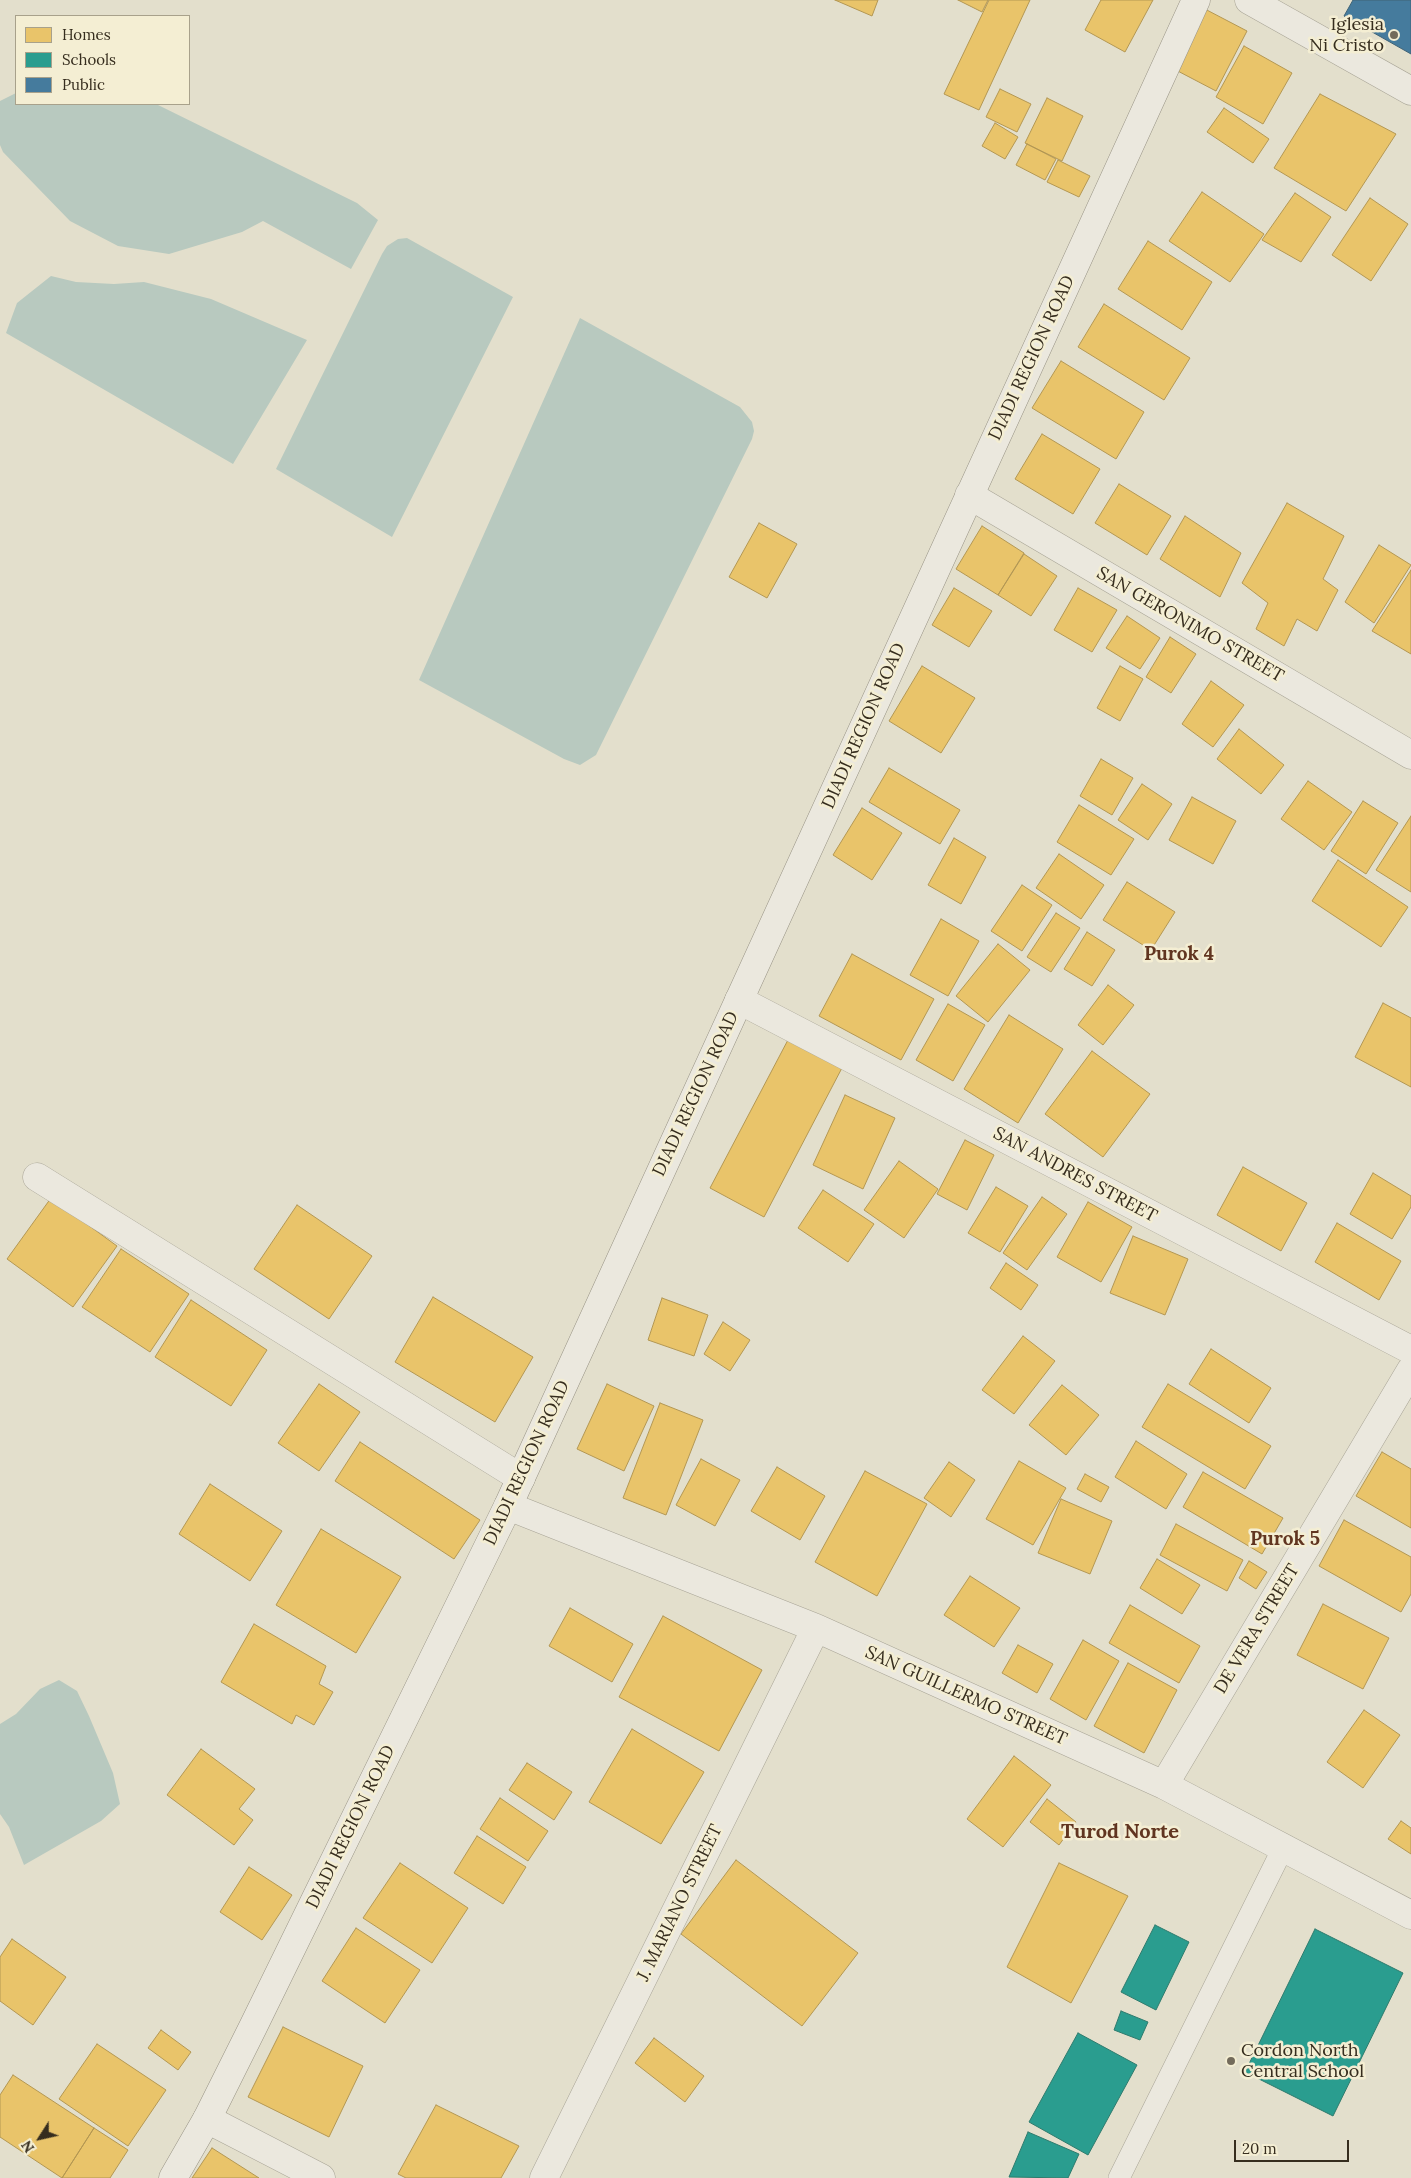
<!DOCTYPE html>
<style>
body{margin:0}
#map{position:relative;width:1411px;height:2178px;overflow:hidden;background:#e3dfcc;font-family:Lora,serif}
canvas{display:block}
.legend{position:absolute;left:15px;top:15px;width:175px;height:90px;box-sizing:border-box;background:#f4eed3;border:1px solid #a8a18b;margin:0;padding:6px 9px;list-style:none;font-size:15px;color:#362d1e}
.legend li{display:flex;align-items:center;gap:10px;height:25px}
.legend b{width:25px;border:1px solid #a8a18b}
.north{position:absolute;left:15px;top:2113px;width:50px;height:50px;-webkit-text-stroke:4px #f4eed3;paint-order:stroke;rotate:235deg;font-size:14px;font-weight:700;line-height:20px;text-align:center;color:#362d1e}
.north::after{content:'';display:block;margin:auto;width:18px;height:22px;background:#362d1e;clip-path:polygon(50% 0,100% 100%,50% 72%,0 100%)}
.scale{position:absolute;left:1234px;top:2140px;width:115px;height:22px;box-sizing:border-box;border:2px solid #362d1e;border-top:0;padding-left:6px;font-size:15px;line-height:18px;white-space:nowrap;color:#362d1e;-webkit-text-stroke:4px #f4eed3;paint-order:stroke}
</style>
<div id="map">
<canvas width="1411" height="2178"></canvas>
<ul class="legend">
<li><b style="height:14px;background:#e9c46a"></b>Homes</li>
<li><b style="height:14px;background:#2a9d8f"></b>Schools</li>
<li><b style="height:14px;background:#457b9d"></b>Public</li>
</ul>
<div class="north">N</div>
<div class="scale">20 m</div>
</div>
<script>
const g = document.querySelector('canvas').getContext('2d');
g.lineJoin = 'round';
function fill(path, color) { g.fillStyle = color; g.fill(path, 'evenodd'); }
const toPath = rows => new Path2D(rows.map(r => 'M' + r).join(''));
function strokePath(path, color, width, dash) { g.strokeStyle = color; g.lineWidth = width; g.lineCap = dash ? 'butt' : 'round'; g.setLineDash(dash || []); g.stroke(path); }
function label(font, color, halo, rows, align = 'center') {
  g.font = font + ' Lora,serif'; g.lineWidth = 5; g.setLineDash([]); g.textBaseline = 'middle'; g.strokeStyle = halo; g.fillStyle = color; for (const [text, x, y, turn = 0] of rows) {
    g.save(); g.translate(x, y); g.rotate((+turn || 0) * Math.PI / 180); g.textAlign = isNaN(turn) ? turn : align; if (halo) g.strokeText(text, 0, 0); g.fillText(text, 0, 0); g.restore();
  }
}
const water = toPath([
 [16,93,16,104,156,104,357,203,378,220,351,269,263,221,242,232,169,254,118,246,70,221,3,152,0,145,0,101],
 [407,238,513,297,392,537,276,469,382,254,387,246,398,239],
 [51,276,76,282,114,284,144,282,211,299,307,340,233,464,6,333,17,303],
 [580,318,740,407,752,422,754,431,752,439,596,755,580,765,564,759,419,680],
 [59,1680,77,1691,89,1716,113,1773,120,1804,101,1821,24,1865,9,1827,0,1814,0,1724,16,1714,40,1689]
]);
const homes = toPath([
 [835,0,878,0,872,16,835,0],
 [958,0,988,0,982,12,958,0],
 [989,0,1030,0,979,110,944,94,989,0],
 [1101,0,1153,0,1125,52,1085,30,1101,0],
 [1404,0,1411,0,1411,20,1397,11,1404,0],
 [1203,8,1247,31,1216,91,1172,68,1203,8],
 [1244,46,1292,73,1263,124,1216,97,1244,46],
 [1000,89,1031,104,1017,132,986,117,1000,89],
 [1320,94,1396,134,1346,211,1274,168,1320,94],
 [1047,98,1083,116,1062,161,1025,143,1047,98],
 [1224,108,1269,139,1253,163,1207,132,1224,108],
 [995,123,1018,137,1005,159,982,146,995,123],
 [1027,144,1056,159,1045,180,1016,165,1027,144],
 [1058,160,1090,176,1079,197,1047,182,1058,160],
 [1202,192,1264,234,1230,282,1169,241,1202,192],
 [1295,193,1331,217,1301,262,1262,240,1295,193],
 [1370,198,1408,224,1371,281,1332,255,1370,198],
 [1148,241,1212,282,1182,330,1118,289,1148,241],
 [1104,304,1190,358,1164,400,1078,347,1104,304],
 [1061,361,1144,412,1116,459,1032,408,1061,361],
 [1042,434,1100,469,1073,514,1015,479,1042,434],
 [1119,484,1171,516,1147,555,1095,523,1119,484],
 [1287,503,1344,536,1323,579,1338,590,1317,631,1297,619,1284,646,1256,629,1268,603,1242,583,1287,503],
 [1185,516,1241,553,1220,597,1160,559,1185,516],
 [759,523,797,544,767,598,729,577,759,523],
 [982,526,1024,553,998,595,956,569,982,526],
 [1379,545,1411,565,1374,623,1345,602,1379,545],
 [1024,554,1057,576,1031,616,998,595,1024,554],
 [1411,570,1411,654,1372,631,1411,570],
 [954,588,992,611,969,647,932,625,954,588],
 [1078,588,1117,610,1092,652,1054,630,1078,588],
 [1127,616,1160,638,1140,669,1106,648,1127,616],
 [1170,637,1196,654,1171,693,1146,677,1170,637],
 [922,666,975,698,941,753,889,721,922,666],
 [1120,666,1143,679,1120,721,1097,708,1120,666],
 [1211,681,1244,705,1213,747,1182,724,1211,681],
 [1239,729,1284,765,1261,794,1217,759,1239,729],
 [1101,759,1133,778,1112,815,1080,796,1101,759],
 [889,768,960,810,940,844,869,802,889,768],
 [1308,781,1352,812,1324,850,1281,819,1308,781],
 [1142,784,1172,804,1148,840,1118,820,1142,784],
 [1192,797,1236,821,1213,864,1169,840,1192,797],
 [1363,801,1398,823,1366,874,1331,851,1363,801],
 [1079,805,1134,839,1111,875,1057,842,1079,805],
 [862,808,902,833,872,880,833,855,862,808],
 [1411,816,1411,892,1376,870,1411,816],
 [954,838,986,857,961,904,928,885,954,838],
 [1059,854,1104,885,1081,919,1036,888,1059,854],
 [1338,860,1408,907,1381,947,1312,901,1338,860],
 [1127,882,1175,912,1151,950,1103,920,1127,882],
 [1022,885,1052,905,1022,951,991,931,1022,885],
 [1056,913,1080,928,1051,972,1027,957,1056,913],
 [941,919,979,941,948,996,910,975,941,919],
 [1087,932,1115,950,1092,986,1064,969,1087,932],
 [998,944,1030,970,988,1022,956,996,998,944],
 [852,954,934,999,901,1060,819,1016,852,954],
 [1108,985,1134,1005,1103,1045,1078,1025,1108,985],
 [1383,1003,1411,1018,1411,1087,1355,1057,1383,1003],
 [948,1004,985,1025,953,1081,916,1060,948,1004],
 [1009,1015,1063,1049,1018,1123,964,1089,1009,1015],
 [789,1038,843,1066,764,1217,710,1188,789,1038],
 [1092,1051,1150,1094,1103,1157,1045,1114,1092,1051],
 [845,1095,895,1118,863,1189,813,1165,845,1095],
 [965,1140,994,1155,967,1210,937,1194,965,1140],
 [899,1161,938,1189,904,1238,864,1210,899,1161],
 [1243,1167,1307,1203,1281,1251,1217,1215,1243,1167],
 [1373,1173,1411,1196,1411,1207,1392,1239,1350,1214,1373,1173],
 [996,1187,1028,1206,1000,1252,968,1233,996,1187],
 [823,1190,874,1224,848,1262,798,1228,823,1190],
 [1042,1197,1067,1214,1027,1270,1003,1253,1042,1197],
 [51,1198,117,1246,73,1307,7,1259,51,1198],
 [1088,1202,1132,1227,1101,1282,1057,1257,1088,1202],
 [297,1205,372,1256,329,1319,254,1269,297,1205],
 [1337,1223,1401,1261,1379,1300,1315,1262,1337,1223],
 [1133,1236,1188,1259,1165,1315,1110,1293,1133,1236],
 [121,1249,189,1294,150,1352,82,1307,121,1249],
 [1006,1263,1038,1285,1021,1310,990,1288,1006,1263],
 [433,1297,533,1357,495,1422,395,1362,433,1297],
 [662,1298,708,1315,694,1356,648,1340,662,1298],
 [191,1300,267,1350,231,1406,155,1357,191,1300],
 [723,1322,750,1340,730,1371,704,1354,723,1322],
 [1023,1336,1055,1361,1014,1414,982,1390,1023,1336],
 [1211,1349,1271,1388,1249,1423,1189,1384,1211,1349],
 [319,1384,360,1412,319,1471,278,1443,319,1384],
 [607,1384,654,1406,624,1471,577,1449,607,1384],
 [1168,1384,1271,1446,1245,1489,1142,1427,1168,1384],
 [1062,1385,1099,1415,1066,1455,1029,1425,1062,1385],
 [660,1403,703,1420,666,1515,623,1498,660,1403],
 [1136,1441,1187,1474,1166,1509,1115,1477,1136,1441],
 [360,1442,480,1520,454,1559,335,1481,360,1442],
 [1382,1452,1411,1469,1411,1528,1356,1496,1382,1452],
 [701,1459,740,1480,715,1526,676,1505,701,1459],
 [1019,1461,1066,1488,1033,1545,986,1519,1019,1461],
 [949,1462,975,1480,951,1517,924,1498,949,1462],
 [777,1467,825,1496,800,1540,751,1511,777,1467],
 [865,1471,927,1504,877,1596,815,1562,865,1471],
 [1203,1472,1283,1518,1262,1554,1183,1507,1203,1472],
 [1085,1474,1109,1487,1101,1502,1077,1489,1085,1474],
 [210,1484,282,1531,250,1581,179,1534,210,1484],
 [1061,1499,1112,1521,1090,1574,1038,1553,1061,1499],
 [1344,1520,1411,1557,1411,1594,1401,1612,1319,1566,1344,1520],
 [1176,1524,1243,1560,1227,1591,1160,1555,1176,1524],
 [321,1529,401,1577,356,1653,276,1605,321,1529],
 [1157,1559,1200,1585,1182,1614,1140,1588,1157,1559],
 [1249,1561,1267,1572,1256,1589,1239,1578,1249,1561],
 [970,1576,1020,1608,994,1647,944,1615,970,1576],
 [1323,1604,1389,1638,1363,1689,1297,1655,1323,1604],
 [1130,1605,1200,1646,1179,1683,1109,1643,1130,1605],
 [570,1608,633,1644,612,1682,549,1646,570,1608],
 [663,1616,762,1670,719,1751,619,1697,663,1616],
 [254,1624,326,1666,319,1684,333,1692,314,1725,296,1715,292,1724,221,1682,254,1624],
 [1083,1640,1119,1661,1086,1720,1050,1699,1083,1640],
 [1018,1645,1053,1664,1037,1693,1002,1673,1018,1645],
 [1128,1663,1177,1690,1144,1753,1094,1726,1128,1663],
 [1364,1710,1400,1735,1363,1788,1327,1762,1364,1710],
 [632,1729,704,1772,661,1844,589,1802,632,1729],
 [201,1749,255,1789,239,1809,253,1820,234,1845,167,1795,201,1749],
 [1014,1756,1051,1785,1003,1847,967,1819,1014,1756],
 [527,1763,572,1792,554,1820,509,1790,527,1763],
 [500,1798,548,1831,528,1861,480,1829,500,1798],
 [1047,1799,1076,1822,1059,1845,1030,1822,1047,1799],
 [1401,1821,1411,1828,1411,1854,1388,1839,1401,1821],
 [477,1836,526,1867,503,1904,454,1873,477,1836],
 [736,1860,858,1953,802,2026,681,1934,736,1860],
 [400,1863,468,1908,432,1963,363,1918,400,1863],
 [1059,1863,1128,1896,1071,2003,1007,1967,1059,1863],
 [249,1867,292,1895,262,1940,220,1912,249,1867],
 [356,1928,420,1970,385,2023,322,1981,356,1928],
 [12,1939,66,1977,33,2025,0,2001,0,1957,12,1939],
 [283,2027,363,2066,329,2137,248,2097,283,2027],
 [161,2030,191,2052,178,2070,148,2048,161,2030],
 [654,2038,704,2076,685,2102,635,2063,654,2038],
 [97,2044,166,2090,128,2146,59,2099,97,2044],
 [13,2075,94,2128,62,2178,0,2137,0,2095,13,2075],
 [436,2105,519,2146,501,2178,406,2178,398,2174,436,2105],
 [94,2128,128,2150,110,2178,62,2178,94,2128],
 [212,2148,259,2178,192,2178,212,2148]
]);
const schools = toPath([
 [1155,1925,1189,1942,1156,2010,1121,1992,1155,1925],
 [1315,1929,1403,1973,1333,2116,1245,2072,1315,1929],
 [1121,2011,1148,2022,1140,2040,1114,2030,1121,2011],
 [1078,2033,1137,2065,1088,2155,1029,2122,1078,2033],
 [1028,2132,1079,2154,1068,2178,1009,2177,1028,2132]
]);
const public = toPath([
 [1353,0,1411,0,1411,54,1344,16,1353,0]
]);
const service = toPath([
 [1119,2178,1283,1848]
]);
const minor = toPath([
 [1249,0,1411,91],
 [969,495,1411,755],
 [739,1000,1411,1350],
 [37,1177,521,1478],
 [508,1506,816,1628,1164,1785,1411,1915],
 [1164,1785,1411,1370],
 [207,2119,321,2178],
 [544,2178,816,1628]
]);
const secondary = toPath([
 [173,2178,207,2119,253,2027,508,1506,1196,0]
]);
const markers = [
 [1394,35,5,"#736b5b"],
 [1231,2061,5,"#736b5b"]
];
const poiNames = [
 ["Iglesia",1384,25],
 ["Ni Cristo",1384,46],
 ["Cordon North",1241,2051,"left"],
 ["Central School",1241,2072,"left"]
];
const streetNames = [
 ["DIADI REGION ROAD",1032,358,-65],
 ["SAN GERONIMO STREET",1190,625,30],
 ["DIADI REGION ROAD",864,726,-66],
 ["DIADI REGION ROAD",696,1094,-65],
 ["SAN ANDRES STREET",1075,1175,28],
 ["DIADI REGION ROAD",527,1463,-65],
 ["DE VERA STREET",1257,1629,-59],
 ["SAN GUILLERMO STREET",966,1696,24],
 ["DIADI REGION ROAD",351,1827,-64],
 ["J. MARIANO STREET",680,1903,-64]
];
const neighbourhoodNames = [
 ["Purok 4",1179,955],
 ["Purok 5",1285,1540]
];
const quarterNames = [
 ["Turod Norte",1120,1832]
];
fill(water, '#b8c9bf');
fill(homes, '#e9c46a');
strokePath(homes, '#b39753', 1);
fill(schools, '#2a9d8f');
strokePath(schools, '#2e7b6d', 1);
fill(public, '#457b9d');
strokePath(public, '#406477', 1);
strokePath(service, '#a8a496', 22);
strokePath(minor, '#a8a496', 29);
strokePath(secondary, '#989385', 29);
strokePath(service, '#ebe8de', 21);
strokePath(minor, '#ebe8de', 28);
strokePath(secondary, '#ebe8de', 28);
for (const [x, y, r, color] of markers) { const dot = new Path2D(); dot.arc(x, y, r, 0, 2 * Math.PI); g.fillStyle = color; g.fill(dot); strokePath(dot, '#f4eed3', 2); }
label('18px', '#362d1e', '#f4eed3', poiNames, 'right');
label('18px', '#362d1e', '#f4eed3', streetNames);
label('bold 19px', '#613520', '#f4eed3', neighbourhoodNames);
label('bold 20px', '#613520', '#f4eed3', quarterNames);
</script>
